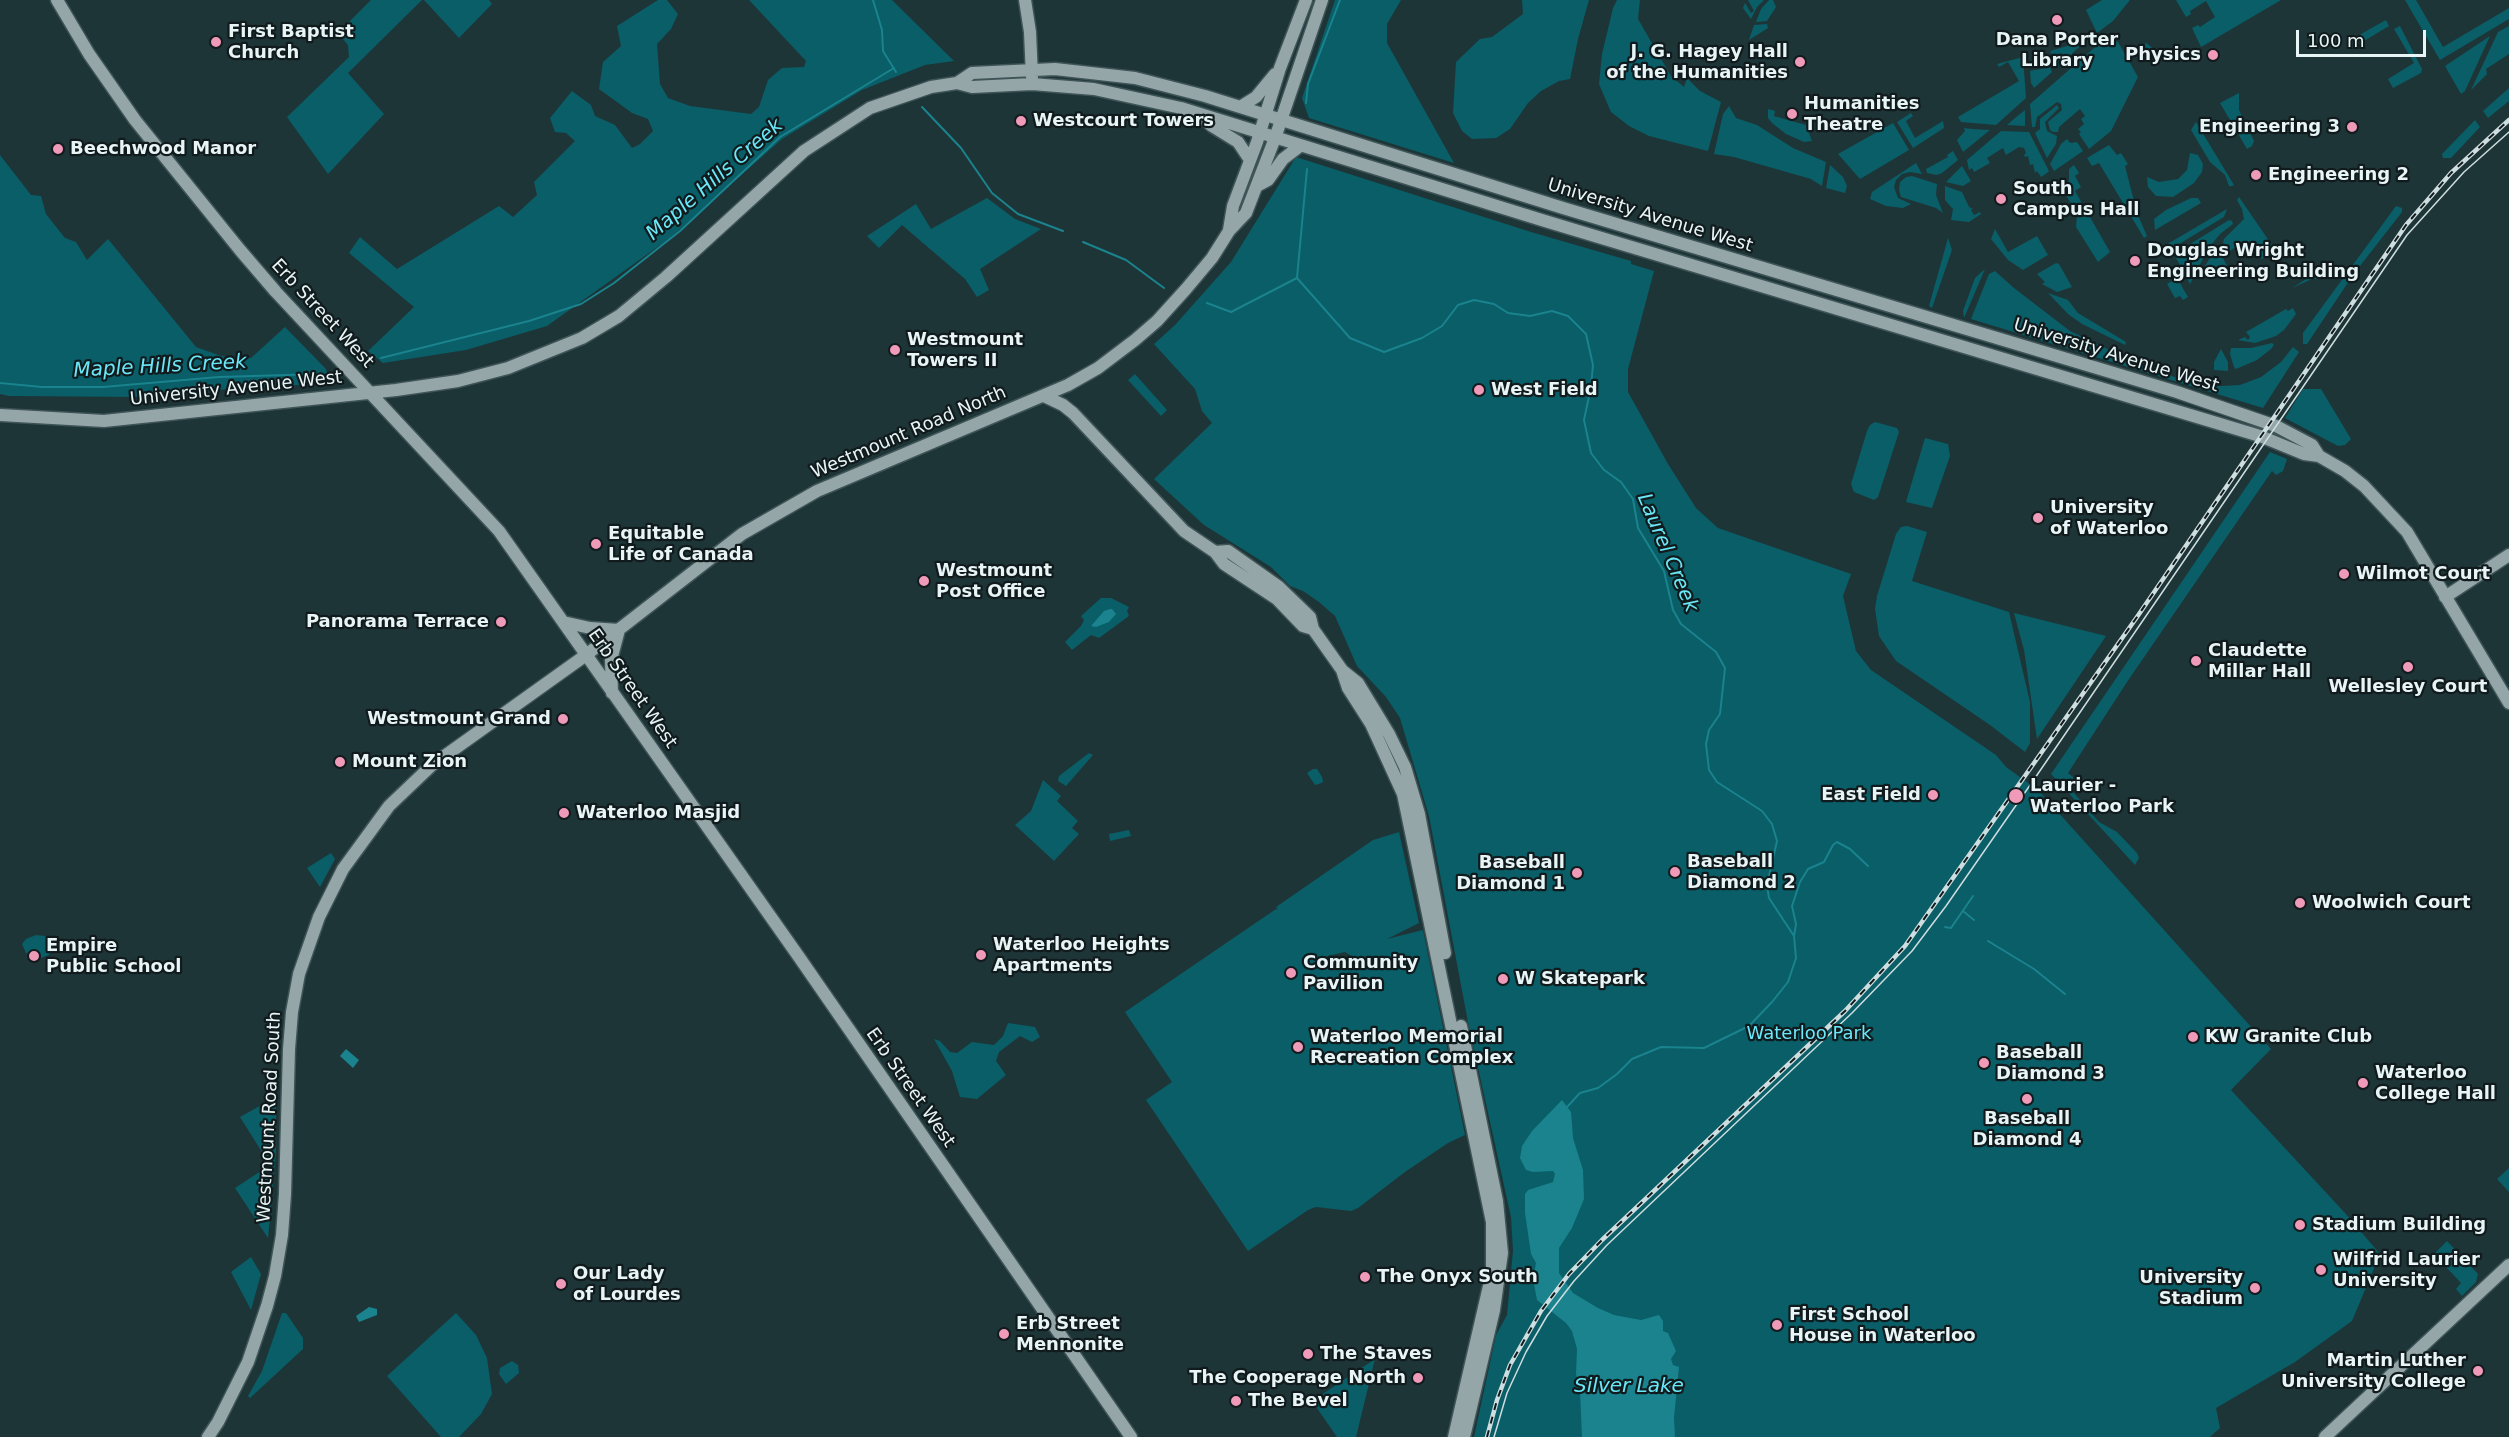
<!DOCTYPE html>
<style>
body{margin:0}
#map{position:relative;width:2509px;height:1437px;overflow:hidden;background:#1e3538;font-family:"DejaVu Sans",sans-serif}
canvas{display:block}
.scale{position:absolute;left:2296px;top:30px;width:130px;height:27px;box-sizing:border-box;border:3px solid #e7f5f7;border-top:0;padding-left:8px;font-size:18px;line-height:21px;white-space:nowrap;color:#e7f5f7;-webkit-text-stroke:4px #111a1c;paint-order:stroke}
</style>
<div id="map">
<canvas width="2509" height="1437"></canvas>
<div class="scale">100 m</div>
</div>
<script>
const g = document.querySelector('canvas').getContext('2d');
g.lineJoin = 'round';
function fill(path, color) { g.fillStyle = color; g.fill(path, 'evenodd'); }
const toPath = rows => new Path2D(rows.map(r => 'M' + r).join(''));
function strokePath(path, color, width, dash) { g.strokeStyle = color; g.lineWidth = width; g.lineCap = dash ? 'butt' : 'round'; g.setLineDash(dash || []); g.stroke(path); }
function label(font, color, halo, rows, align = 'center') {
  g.font = font + ' "DejaVu Sans",sans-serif'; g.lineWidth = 4.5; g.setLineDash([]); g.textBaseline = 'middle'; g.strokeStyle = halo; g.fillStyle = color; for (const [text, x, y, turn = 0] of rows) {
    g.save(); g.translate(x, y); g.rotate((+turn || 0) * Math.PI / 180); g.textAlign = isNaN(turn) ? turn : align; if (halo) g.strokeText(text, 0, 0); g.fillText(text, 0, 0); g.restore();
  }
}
const green = toPath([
 [371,0,422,0,348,73,384,114,328,174,287,117,349,57,348,45,338,33],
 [424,0,489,0,492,4,459,38],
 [658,0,667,0,678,14,671,29,657,44,660,84,668,98,690,106,751,114,759,107,768,80,782,68,804,67,806,61,749,0,892,0,954,61,925,65,862,90,782,139,670,238,547,326,466,350,383,363,368,351,414,307,349,253,360,237,397,269,499,206,513,217,537,195,534,182,575,141,566,133,555,132,550,118,572,91,591,105,595,116,615,125,632,148,640,144,653,131,648,119,632,113,599,89,603,62,621,46,617,26],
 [1335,0,1401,0,1387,24,1387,43,1454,163,1309,118,1302,98],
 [1522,0,1589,0,1578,39,1570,79,1559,81,1541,91,1528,103,1510,129,1496,138,1472,139,1462,131,1453,113,1456,62,1480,39,1492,37,1523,14],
 [1617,0,1640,0,1638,19,1671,76,1684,87,1687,78,1700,91,1721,102,1708,151,1649,136,1629,126,1611,112,1599,84,1602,54,1613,8],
 [1748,0,1764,0,1757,7,1751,19,1743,8,1745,3,1751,13,1754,11],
 [1769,0,1773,0,1776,7,1767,21,1756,22,1761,9],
 [2102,0,2130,0,2113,21,2097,33,2086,10],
 [2176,0,2281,0,2201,47,2192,28,2198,25,2200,27,2215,17,2206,1,2190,11,2191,14,2186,17],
 [2405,0,2416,0,2443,47,2509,8,2509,19,2440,60],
 [2386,20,2389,26,2359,44,2361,34],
 [1767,24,1768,28,1749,40,1754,25],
 [2400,26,2422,69,2421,73,2393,88,2388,79,2414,63,2394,29],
 [2509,26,2509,54,2486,69,2487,74,2471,90,2498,32],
 [2490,36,2465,91,2461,94,2445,66],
 [2108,39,2118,42,2138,77,2111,131,2089,149,2079,134,2081,132,2078,129,2084,124,2081,119,2085,116,2080,109,2059,127,2058,132,2053,132,2050,130,2048,122,2062,110,2061,104,2057,102,2037,117,2035,127,2032,127,2030,104,2102,41],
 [2077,43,2079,47,2058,67,2050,51],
 [2146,43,2157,51,2147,63,2143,54,2143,47],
 [2023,57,2026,98,1996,125,1961,122,1958,117,2019,81,2008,62,1999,67,1997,64],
 [2050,67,2052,72,2034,88,2031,83,2030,71],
 [2509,88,2509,101,2488,118,2483,111],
 [2239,93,2239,110,2254,141,2252,146,2247,149,2220,103],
 [2057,105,2059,108,2045,122,2047,131,2057,136,2056,144,2047,158,2035,133,2040,129,2040,119],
 [1729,106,1736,118,1757,125,1793,148,1826,162,1822,186,1811,179,1734,157,1714,154,1723,114],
 [1768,109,1775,111,1774,116,1806,125,1812,141,1804,142,1786,134,1772,123,1768,118],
 [2025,110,2025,126,2007,125,2015,118],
 [1911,113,1913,116,1906,121,1915,138,1943,121,1944,128,1913,148,1897,122],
 [2475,120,2480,127,2451,158,2443,158,2442,154],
 [2196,122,2234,185,2232,186,2229,186,2225,175,2210,162,2191,130],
 [1893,123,1909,150,1860,179,1838,154],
 [1964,128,1972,129,1990,130,1963,152,1957,140,1965,131],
 [2001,131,2029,132,2049,171,2047,173,2041,177,2037,171,2035,173,2033,164,2030,165,2028,156,2025,157,2024,155,2026,153,2024,148,2019,147,2006,155,2003,148,1987,158,1990,163,1974,172,1972,168,1969,170,1967,160],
 [2067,139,2070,143,2077,142,2083,151,2054,171,2050,164,2061,144],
 [2109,145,2117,155,2121,153,2128,164,2125,166,2137,213,2147,236,2144,238,2099,163,2092,166,2087,158],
 [1953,151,1958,160,1942,173,1937,175,1927,173,1926,169,1948,157,1947,155],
 [2190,153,2198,155,2203,164,2202,172,2194,183,2173,197,2156,196,2148,187,2147,177,2159,182,2178,179,2187,170],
 [0,155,31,195,41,196,46,214,65,238,76,242,87,260,108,239,196,347,221,356,251,358,285,327,326,369,330,383,183,392,140,397,9,396,0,394],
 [1296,157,1531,232,1631,261,1631,264,1654,271,1628,369,1628,392,1668,464,1696,508,1718,528,1851,574,1843,596,1856,651,1871,670,1996,755,2006,767,2039,791,2271,1049,2231,1090,2345,1213,2380,1254,2352,1321,2295,1362,2216,1408,2220,1428,2210,1437,1474,1437,1496,1335,1507,1315,1513,1251,1511,1217,1468,1022,1429,816,1400,718,1386,697,1357,666,1335,616,1319,602,1303,591,1290,586,1271,567,1204,525,1154,479,1212,423,1202,411,1195,389,1154,344,1175,325,1231,262],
 [1916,163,1922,174,1910,172,1902,174,1896,180,1894,187,1898,198,1911,204,1903,208,1886,206,1870,199,1872,192],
 [1830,165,1843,177,1847,186,1845,193,1826,188],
 [2074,165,2079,173,2075,176,2081,187,2075,191,2110,252,2098,262,2076,227,2077,214,2064,192,2069,180,2069,169],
 [1962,166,1971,181,1963,186,1946,182],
 [1912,176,1937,184,1936,195,1943,213,1936,208,1901,197,1899,190,1900,182,1906,177],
 [1945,186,1962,192,1969,207,1973,209,1971,210,1974,215,1980,212,1981,214,1969,222,1951,220,1953,209,1945,200],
 [2239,197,2274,248,2276,254,2261,259,2253,246,2248,249,2246,246,2239,251,2236,247,2228,252,2223,243,2224,239,2244,219,2242,209,2237,200],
 [987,198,1015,219,1041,229,980,269,989,290,977,297,965,279,902,225,879,248,867,236,916,204,931,229],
 [2191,198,2198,198,2201,203,2155,230,2154,219,2166,210],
 [2396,206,2402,208,2402,212,2353,275,2307,344,2303,344,2303,333],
 [2227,209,2224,217,2169,250,2166,249,2164,246],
 [2229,220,2232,221,2233,224,2220,234,2208,249,2190,284,2174,254],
 [1995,229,2008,252,2037,236,2048,255,2023,270,2008,260,1991,239],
 [1948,238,1952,250,1932,308,1929,306],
 [2216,252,2221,254,2227,266,2222,269,2219,265,2204,273,2205,266,2213,253],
 [2056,263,2059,264,2072,287,2057,292,2042,284,2045,282,2037,274],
 [2331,263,2320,279,2312,279,2292,288],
 [1985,269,1964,318,1963,311,1975,278],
 [1995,271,2014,288,2070,331,2143,366,2203,387,2240,385,2261,377,2281,362,2293,347,2299,352,2263,408,1971,319,1989,274],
 [2177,278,2188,297,2183,300,2180,296,2175,298,2167,284],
 [2048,293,2068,300,2078,313,2126,342,2125,345,2082,324,2068,314],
 [2293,308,2296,314,2284,330,2276,336,2255,343,2238,340,2245,337,2248,340,2250,337,2246,332,2286,309,2288,311],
 [2272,343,2274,345,2271,349,2257,360,2236,369,2234,367,2230,354,2231,348,2251,348],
 [2221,349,2228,362,2228,371,2214,370,2214,362],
 [1135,374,1167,410,1161,416,1128,380],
 [2303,389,2321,389,2351,439,2345,445,2338,446,2285,418],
 [1875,422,1897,428,1899,432,1878,497,1874,500,1854,492,1851,484,1867,431,1870,425],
 [1925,438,1948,444,1950,456,1932,508,1906,502],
 [2270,452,2287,459,2283,471,2276,475,2272,471,2127,682,2068,773,2073,777,2073,792,2099,822,2117,832,2137,853,2139,858,2135,865,2051,774],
 [1907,526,1927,532,1912,581,2009,612,2030,702,2030,743,2025,752,1990,725,1896,661,1879,636,1875,609,1877,596,1896,534,1901,527],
 [1101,598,1111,598,1129,607,1127,611,1129,616,1099,638,1091,635,1072,650,1065,642,1081,626,1084,620,1081,616],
 [2014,613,2106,636,2037,739,2024,650],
 [1089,753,1093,755,1066,786,1058,781,1059,776],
 [1313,769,1317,769,1322,777,1323,782,1319,784,1315,785,1307,773],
 [1043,780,1061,796,1057,801,1078,821,1072,828,1079,834,1054,861,1015,825,1031,811],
 [1129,830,1131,836,1110,841,1109,834],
 [1399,832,1419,923,1387,939,1423,930,1465,1135,1448,1143,1405,1172,1358,1208,1351,1211,1316,1207,1308,1210,1248,1251,1146,1100,1172,1082,1125,1012,1276,909,1278,910,1276,907,1373,840],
 [1345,952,1353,957,1330,965,1323,957],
 [331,853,335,859,320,887,307,868],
 [36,935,45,936,52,946,49,955,38,959,26,953,22,944,26,939],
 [1008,1023,1035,1027,1040,1037,1032,1042,1020,1036,999,1052,996,1061,1006,1075,977,1099,960,1097,952,1071,934,1039,940,1041,950,1052,957,1053,972,1042,994,1045,1003,1036],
 [276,1097,276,1151,268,1238,235,1188,270,1165,240,1117],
 [2509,1168,2509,1192,2497,1179],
 [2447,1241,2478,1274,2476,1282,2462,1296,2456,1289,2461,1283,2434,1254],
 [251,1257,261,1274,251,1310,231,1272],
 [282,1313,286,1313,303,1338,303,1349,250,1398,248,1396,262,1371],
 [456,1313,476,1335,487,1358,492,1394,481,1414,459,1437,441,1437,387,1376],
 [1375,1359,1356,1437,1337,1437,1312,1401],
 [512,1361,518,1365,519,1373,506,1384,499,1374,500,1368]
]);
const water = toPath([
 [1110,609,1112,609,1116,614,1109,622,1096,627,1091,626,1104,611],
 [346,1049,359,1060,353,1068,340,1056],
 [1562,1100,1571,1112,1573,1138,1583,1170,1584,1199,1572,1228,1559,1248,1559,1273,1573,1293,1598,1308,1614,1315,1641,1320,1659,1315,1663,1321,1663,1331,1668,1333,1676,1351,1671,1359,1673,1365,1679,1367,1674,1418,1675,1437,1582,1437,1580,1392,1576,1374,1577,1349,1572,1331,1566,1323,1537,1300,1533,1279,1536,1263,1531,1254,1525,1213,1525,1194,1528,1190,1553,1182,1555,1174,1553,1171,1533,1172,1526,1170,1520,1158,1522,1146,1532,1131],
 [369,1307,377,1309,377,1315,359,1322,356,1316]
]);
const stream = toPath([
 [873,0,882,30,883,51,896,72],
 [1306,103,1308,84,1340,0],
 [922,107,961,148,992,193,1018,214,1063,231],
 [1307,169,1297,278,1350,338,1384,352,1422,338,1442,326,1458,305,1474,300,1494,304,1508,313,1530,316,1552,311,1568,316,1586,334,1593,365,1591,387,1584,420,1591,453,1604,470,1621,482,1633,499,1638,528,1664,571,1673,610,1681,624,1716,652,1725,668,1720,714,1709,730,1706,744,1709,770,1717,782,1762,811,1772,824,1777,841,1767,885,1769,898,1794,936,1796,958,1788,982,1772,1002,1749,1026,1704,1048,1661,1047,1632,1059,1617,1074,1598,1088,1580,1093,1567,1107],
 [1083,242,1126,260,1164,288],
 [1207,303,1231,312,1297,278],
 [381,358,529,321,581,304,614,283,680,231,780,137,894,68],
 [0,383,42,387,103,387,219,377,321,374],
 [1963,911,1974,920],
 [1945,927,1951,928,1973,896],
 [1794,936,1796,924,1792,906,1800,882,1808,869,1824,862,1833,845,1837,842,1850,849,1868,866],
 [1988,941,2034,969,2065,994]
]);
const secondary = toPath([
 [57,0,89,54,135,120,240,250,276,292,499,531,799,957,1131,1437],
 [1025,0,1030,32,1032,77],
 [957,83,972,87,1032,84,1094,89,1181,108,1545,221,2260,436,2304,454,2319,456,2345,471,2364,486,2407,532,2509,703],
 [1240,107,1256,97,1275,74],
 [1201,116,1212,126,1238,142,1250,160],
 [1257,186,1268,180,1283,159,1300,146],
 [1229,230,1233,206,1257,142,1280,68,1306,0],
 [1044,396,1063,405,1073,413,1184,531,1215,552,1224,564,1277,599,1303,626,1313,629,1342,670,1348,688,1371,724,1403,794,1492,1222,1492,1273,1454,1437],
 [0,415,104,421,396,390,458,381,508,368,582,338,619,316,666,277,804,151,870,108,931,87,957,83,972,73,1055,69,1135,78,1205,96,1563,208,2177,392,2276,426,2312,445,2319,456],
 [1215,552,1228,551,1279,587,1310,617,1313,629],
 [2445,597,2509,555],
 [563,622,590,628,619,630],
 [1343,671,1358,683,1389,734,1405,767,1419,814,1445,953],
 [612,693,611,660,619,630],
 [1461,1026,1497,1201,1502,1253,1494,1310,1464,1437],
 [208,1437,218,1422,248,1362,267,1306,275,1276,282,1235,285,1194,289,1049,292,1012,299,974,319,917,343,869,389,806,432,765,586,655,742,534,817,491,1068,385,1098,368,1135,340,1157,321,1186,289,1212,258,1229,231,1246,213,1275,138,1322,0],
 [2325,1437,2509,1265]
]);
const tram = toPath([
 [1954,878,2045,747],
 [1494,1437,1507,1393,1526,1352,1547,1316,1574,1281,1607,1245,1852,1013,1912,951,1946,906,2035,778,2407,235,2464,172,2509,132]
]);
const rail = toPath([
 [1487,1437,1497,1400,1510,1365,1541,1311,1569,1274,1602,1240,1845,1011,1905,946,2137,617,2406,225,2451,173,2509,120]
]);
const markers = [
 [2057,20,6,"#ef9ab9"],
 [216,42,6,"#ef9ab9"],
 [2213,55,6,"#ef9ab9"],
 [1800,62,6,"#ef9ab9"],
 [1792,114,6,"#ef9ab9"],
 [1021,121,6,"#ef9ab9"],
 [2352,127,6,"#ef9ab9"],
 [58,149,6,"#ef9ab9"],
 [2256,175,6,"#ef9ab9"],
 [2001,199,6,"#ef9ab9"],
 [2135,261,6,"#ef9ab9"],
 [895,350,6,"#ef9ab9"],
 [1479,390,6,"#ef9ab9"],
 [2038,518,6,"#ef9ab9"],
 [596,544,6,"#ef9ab9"],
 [2344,574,6,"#ef9ab9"],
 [924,581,6,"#ef9ab9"],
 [501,622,6,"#ef9ab9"],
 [2196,661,6,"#ef9ab9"],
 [2408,667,6,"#ef9ab9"],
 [563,719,6,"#ef9ab9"],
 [340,762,6,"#ef9ab9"],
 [1933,795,6,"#ef9ab9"],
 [2016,796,8,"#ef9ab9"],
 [564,813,6,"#ef9ab9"],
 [1675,872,6,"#ef9ab9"],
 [1577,873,6,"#ef9ab9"],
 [2300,903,6,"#ef9ab9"],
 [981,955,6,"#ef9ab9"],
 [34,956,6,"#ef9ab9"],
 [1291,973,6,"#ef9ab9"],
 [1503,979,6,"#ef9ab9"],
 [2193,1037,6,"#ef9ab9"],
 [1298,1047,6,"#ef9ab9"],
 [1984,1063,6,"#ef9ab9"],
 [2363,1083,6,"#ef9ab9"],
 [2027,1099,6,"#ef9ab9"],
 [2300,1225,6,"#ef9ab9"],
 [2321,1270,6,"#ef9ab9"],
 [1365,1277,6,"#ef9ab9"],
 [561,1284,6,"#ef9ab9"],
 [2255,1288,6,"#ef9ab9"],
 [1777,1325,6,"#ef9ab9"],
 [1004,1334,6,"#ef9ab9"],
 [1308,1354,6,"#ef9ab9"],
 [2478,1371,6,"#ef9ab9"],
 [1418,1378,6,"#ef9ab9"],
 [1236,1401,6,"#ef9ab9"]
];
const poiNames = [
 ["First Baptist",228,32],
 ["Church",228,53],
 ["Dana Porter",2057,40,"center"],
 ["Library",2057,61,"center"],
 ["J. G. Hagey Hall",1788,52,"right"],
 ["of the Humanities",1788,73,"right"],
 ["Physics",2201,55,"right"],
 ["Humanities",1804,104],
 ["Theatre",1804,125],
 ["Westcourt Towers",1033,121],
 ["Engineering 3",2340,127,"right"],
 ["Beechwood Manor",70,149],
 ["Engineering 2",2268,175],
 ["South",2013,189],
 ["Campus Hall",2013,210],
 ["Douglas Wright",2147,251],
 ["Engineering Building",2147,272],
 ["Westmount",907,340],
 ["Towers II",907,361],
 ["West Field",1491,390],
 ["University",2050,508],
 ["of Waterloo",2050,529],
 ["Equitable",608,534],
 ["Life of Canada",608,555],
 ["Westmount",936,571],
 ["Post Office",936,592],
 ["Wilmot Court",2356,574],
 ["Panorama Terrace",489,622,"right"],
 ["Claudette",2208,651],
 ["Millar Hall",2208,672],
 ["Wellesley Court",2408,687,"center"],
 ["Westmount Grand",551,719,"right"],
 ["Mount Zion",352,762],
 ["Laurier -",2030,786],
 ["Waterloo Park",2030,807],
 ["East Field",1921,795,"right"],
 ["Waterloo Masjid",576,813],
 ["Baseball",1687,862],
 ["Diamond 2",1687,883],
 ["Baseball",1565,863,"right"],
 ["Diamond 1",1565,884,"right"],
 ["Woolwich Court",2312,903],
 ["Waterloo Heights",993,945],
 ["Apartments",993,966],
 ["Empire",46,946],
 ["Public School",46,967],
 ["Community",1303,963],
 ["Pavilion",1303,984],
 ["W Skatepark",1515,979],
 ["Waterloo Memorial",1310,1037],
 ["Recreation Complex",1310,1058],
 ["KW Granite Club",2205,1037],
 ["Baseball",1996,1053],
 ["Diamond 3",1996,1074],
 ["Waterloo",2375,1073],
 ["College Hall",2375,1094],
 ["Baseball",2027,1119,"center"],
 ["Diamond 4",2027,1140,"center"],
 ["Stadium Building",2312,1225],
 ["Wilfrid Laurier",2333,1260],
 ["University",2333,1281],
 ["Our Lady",573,1274],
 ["of Lourdes",573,1295],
 ["The Onyx South",1377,1277],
 ["University",2243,1278,"right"],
 ["Stadium",2243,1299,"right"],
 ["First School",1789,1315],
 ["House in Waterloo",1789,1336],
 ["Erb Street",1016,1324],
 ["Mennonite",1016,1345],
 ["The Staves",1320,1354],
 ["Martin Luther",2466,1361,"right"],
 ["University College",2466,1382,"right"],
 ["The Cooperage North",1406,1378,"right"],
 ["The Bevel",1248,1401]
];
const streetNames = [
 ["University Avenue West",1650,216,17],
 ["Erb Street West",322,314,47],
 ["University Avenue West",2116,356,17],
 ["University Avenue West",236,389,-6],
 ["Westmount Road North",909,433,-23],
 ["Erb Street West",632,689,55],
 ["Erb Street West",910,1088,55],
 ["Westmount Road South",270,1117,-87]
];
const parkNames = [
 ["Waterloo Park",1809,1034]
];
const waterNames = [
 ["Maple Hills Creek",715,180,-41],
 ["Maple Hills Creek",160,367,-3],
 ["Laurel Creek",1667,553,67],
 ["Silver Lake",1629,1387]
];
fill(green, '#095e67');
fill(water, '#1a838e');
strokePath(stream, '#1a838e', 2);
strokePath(secondary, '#3e5457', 15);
strokePath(secondary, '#95a6a9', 12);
strokePath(tram, '#cedddf', 1.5);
strokePath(rail, '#cedddf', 4.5);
strokePath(rail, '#111a1c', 2, [7]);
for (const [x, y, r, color] of markers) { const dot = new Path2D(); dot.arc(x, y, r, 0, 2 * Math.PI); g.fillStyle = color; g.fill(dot); strokePath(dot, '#111a1c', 2); }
label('bold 18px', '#e7f5f7', '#111a1c', poiNames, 'left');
label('18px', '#e7f5f7', '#111a1c', streetNames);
label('18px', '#6ae9f9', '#111a1c', parkNames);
label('italic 20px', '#6ae8f8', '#111a1c', waterNames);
</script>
